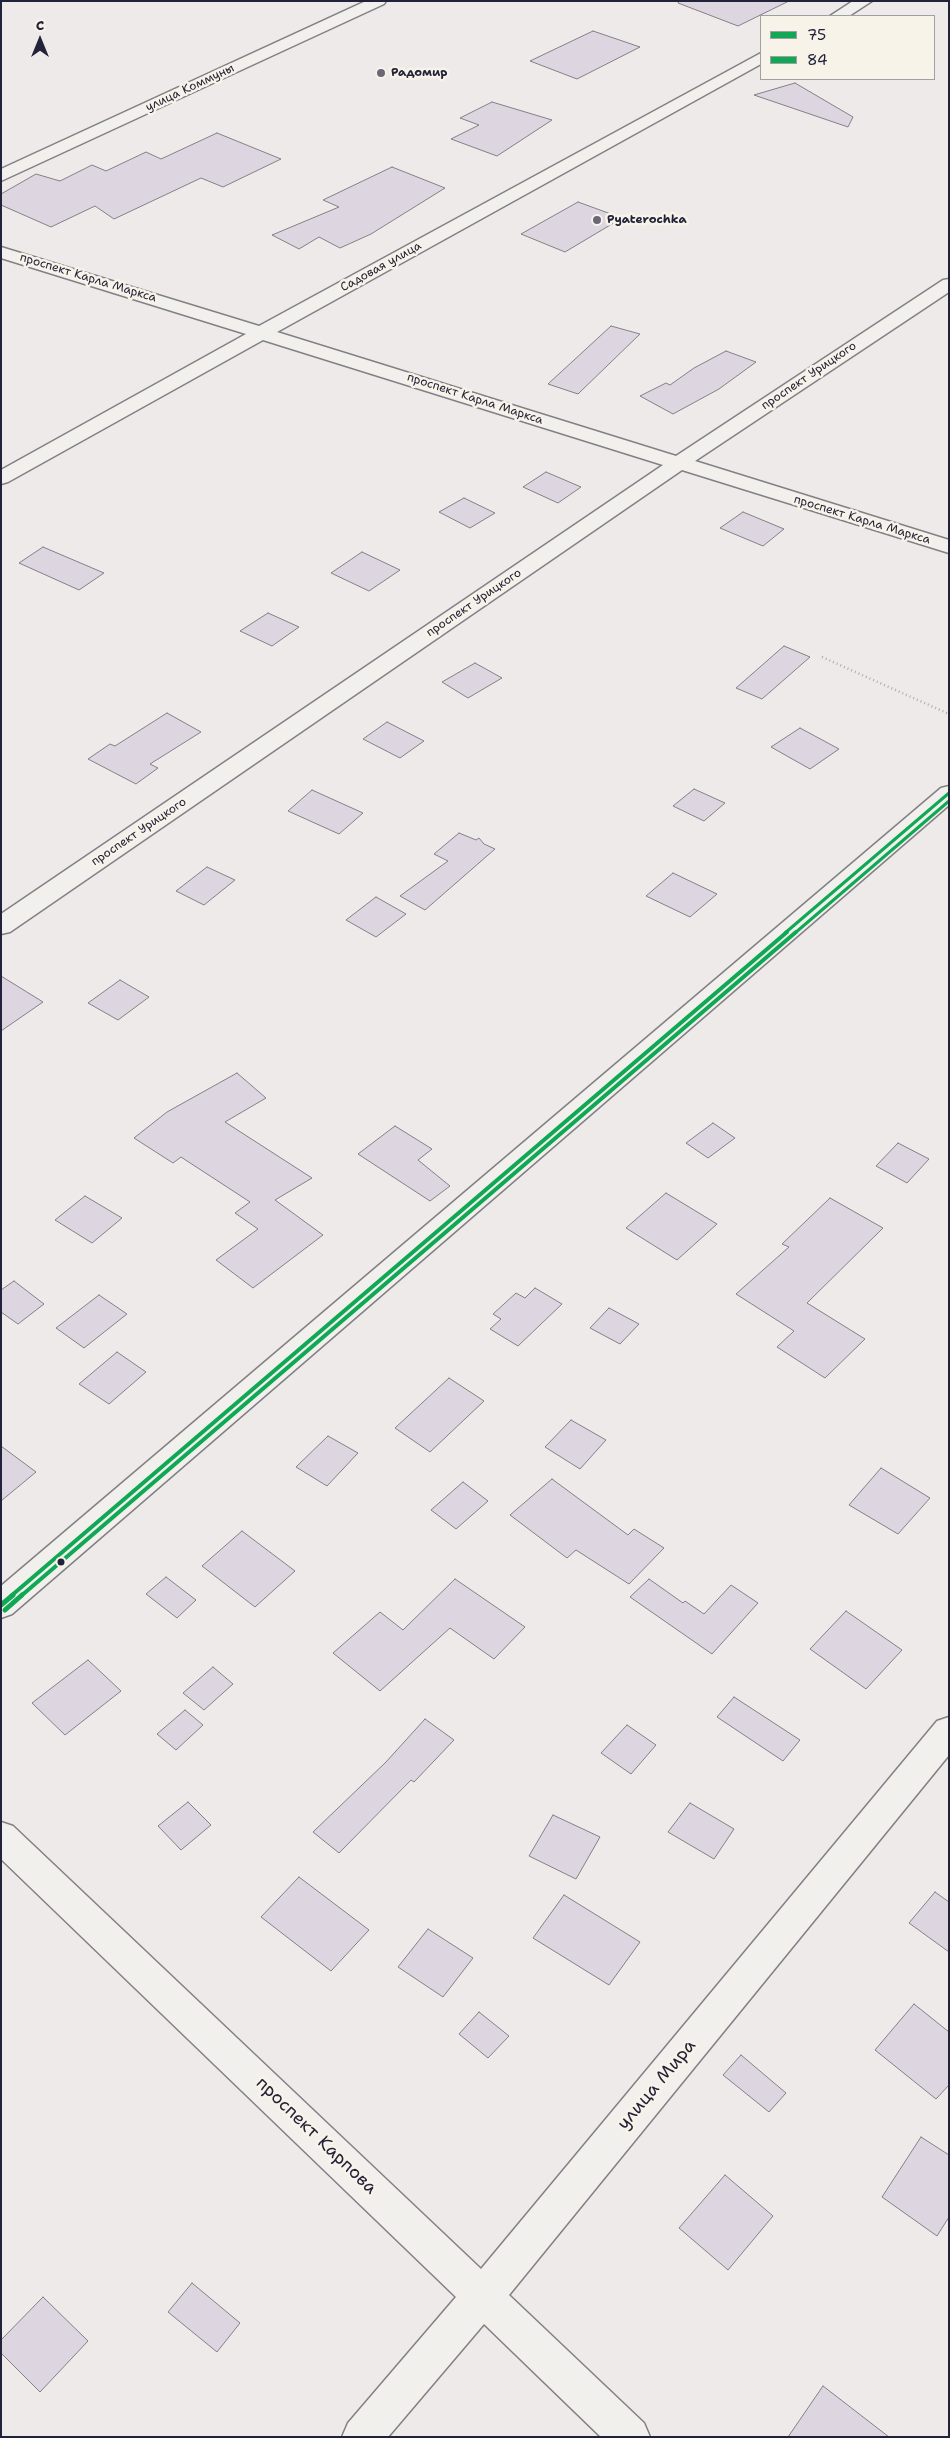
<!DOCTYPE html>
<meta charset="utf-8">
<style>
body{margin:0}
#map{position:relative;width:950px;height:2438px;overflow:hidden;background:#efeaea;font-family:"Shantell Sans",sans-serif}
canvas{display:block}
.frame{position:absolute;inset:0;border:2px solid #22223b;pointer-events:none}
.legend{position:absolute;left:760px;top:15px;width:175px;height:65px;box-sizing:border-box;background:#f7f3e8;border:1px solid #a29fa3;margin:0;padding:6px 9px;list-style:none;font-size:15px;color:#22223b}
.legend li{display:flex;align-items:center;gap:10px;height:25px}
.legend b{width:25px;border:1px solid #a29fa3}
.north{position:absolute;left:15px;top:15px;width:50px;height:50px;-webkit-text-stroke:4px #f7f3e8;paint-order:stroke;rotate:0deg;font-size:14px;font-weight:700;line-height:20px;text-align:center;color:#22223b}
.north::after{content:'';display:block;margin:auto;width:18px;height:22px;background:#22223b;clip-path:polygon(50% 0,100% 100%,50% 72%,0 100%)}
</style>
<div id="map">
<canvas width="950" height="2438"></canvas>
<div class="frame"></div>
<ul class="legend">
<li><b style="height:6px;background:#10a855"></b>75</li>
<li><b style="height:6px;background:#10a855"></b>84</li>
</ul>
<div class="north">С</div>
</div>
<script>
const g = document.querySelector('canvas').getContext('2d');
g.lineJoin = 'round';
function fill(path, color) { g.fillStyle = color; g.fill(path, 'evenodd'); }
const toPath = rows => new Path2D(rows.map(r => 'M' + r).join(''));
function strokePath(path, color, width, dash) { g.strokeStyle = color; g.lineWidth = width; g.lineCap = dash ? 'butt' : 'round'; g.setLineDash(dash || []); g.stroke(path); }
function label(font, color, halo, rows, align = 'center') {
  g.font = font + ' "Shantell Sans",sans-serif'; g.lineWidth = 5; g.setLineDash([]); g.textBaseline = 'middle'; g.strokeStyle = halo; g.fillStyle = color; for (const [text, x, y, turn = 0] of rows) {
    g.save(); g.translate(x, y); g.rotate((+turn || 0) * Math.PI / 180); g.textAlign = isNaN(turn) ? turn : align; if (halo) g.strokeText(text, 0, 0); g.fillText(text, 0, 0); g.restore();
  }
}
const building = toPath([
 [679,1,789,1,738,26,678,3,679,1],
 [593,31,640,47,577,79,530,61,593,31],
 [795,83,853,117,848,127,754,95,795,83],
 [492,102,552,120,497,156,451,139,479,125,460,118,492,102],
 [217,133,281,159,223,187,201,178,114,219,95,206,51,227,1,205,1,194,36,174,60,181,92,165,106,171,146,152,161,159,217,133],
 [392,167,445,188,371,234,340,248,319,237,299,249,272,235,339,207,323,200,392,167],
 [578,202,622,218,565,252,521,234,578,202],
 [611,326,640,334,578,394,548,384,611,326],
 [726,351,756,362,719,389,673,414,640,396,666,383,670,385,694,368,726,351],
 [546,472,581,487,558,503,523,487,546,472],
 [464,498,495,513,470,528,439,512,464,498],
 [743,512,784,529,763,546,720,528,743,512],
 [43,547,104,573,79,590,19,563,43,547],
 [362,552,400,570,369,591,331,573,362,552],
 [268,613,299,627,272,646,240,631,268,613],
 [784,646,810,657,762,699,736,688,784,646],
 [475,663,502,678,468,698,442,682,475,663],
 [167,713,201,732,150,764,158,768,136,784,88,759,110,744,115,746,167,713],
 [387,722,424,741,400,758,363,739,387,722],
 [800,728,839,749,810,769,771,747,800,728],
 [694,789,725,803,704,821,673,806,694,789],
 [312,790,363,813,339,834,288,811,312,790],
 [459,833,476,840,479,838,484,844,495,849,425,910,400,896,448,861,434,854,459,833],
 [207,867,235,880,204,905,176,891,207,867],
 [673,873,717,894,690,917,646,896,673,873],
 [376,897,406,914,376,937,346,920,376,897],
 [1,976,43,1002,1,1031,1,976],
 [120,980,149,997,118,1020,88,1003,120,980],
 [237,1073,266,1098,225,1122,312,1178,275,1200,323,1235,253,1288,216,1260,258,1229,235,1213,250,1202,181,1157,173,1163,134,1138,167,1112,237,1073],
 [713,1123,735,1138,708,1158,686,1143,713,1123],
 [395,1126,432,1149,418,1160,450,1186,430,1201,358,1154,395,1126],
 [898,1143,929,1159,907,1183,876,1166,898,1143],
 [666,1193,717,1224,677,1260,626,1228,666,1193],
 [85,1196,122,1218,92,1243,55,1220,85,1196],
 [830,1198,883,1228,807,1303,865,1339,825,1378,777,1347,794,1331,736,1294,789,1247,782,1244,830,1198],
 [14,1281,44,1304,18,1324,1,1312,1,1290,14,1281],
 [535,1288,562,1304,518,1346,490,1329,501,1319,493,1314,516,1293,525,1298,535,1288],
 [99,1295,127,1314,84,1348,56,1328,99,1295],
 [609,1308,639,1324,620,1344,590,1328,609,1308],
 [117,1352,146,1372,109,1404,79,1384,117,1352],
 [449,1378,484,1401,430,1452,395,1428,449,1378],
 [571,1420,606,1440,580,1469,545,1447,571,1420],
 [328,1436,358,1453,327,1486,296,1467,328,1436],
 [1,1446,36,1472,1,1501,1,1446],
 [881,1468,930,1498,898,1534,849,1505,881,1468],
 [552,1479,628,1535,634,1529,664,1548,629,1584,576,1550,567,1558,510,1515,552,1479],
 [463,1482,488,1501,456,1529,431,1510,463,1482],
 [242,1531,295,1571,255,1607,202,1566,242,1531],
 [166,1577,196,1600,177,1618,146,1594,166,1577],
 [455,1579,525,1627,494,1659,450,1628,380,1691,333,1653,380,1612,403,1630,455,1579],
 [649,1579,683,1603,685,1601,704,1614,731,1585,758,1603,712,1654,630,1597,649,1579],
 [846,1611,902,1650,866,1689,810,1649,846,1611],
 [88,1660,121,1691,65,1735,32,1703,88,1660],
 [213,1667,233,1684,204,1710,183,1693,213,1667],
 [734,1697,800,1740,783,1761,717,1717,734,1697],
 [185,1710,203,1725,176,1750,157,1734,185,1710],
 [425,1719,454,1740,414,1782,411,1780,339,1853,313,1832,386,1762,425,1719],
 [627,1725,656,1745,631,1774,601,1753,627,1725],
 [188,1802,211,1825,181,1850,158,1826,188,1802],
 [690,1803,734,1829,714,1859,668,1832,690,1803],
 [553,1815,600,1837,576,1879,529,1856,553,1815],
 [299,1877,369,1930,331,1971,261,1917,299,1877],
 [935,1892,949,1902,949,1952,909,1923,935,1892],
 [564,1895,640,1942,609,1985,533,1938,564,1895],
 [428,1929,473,1958,443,1997,398,1967,428,1929],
 [914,2004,949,2032,949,2085,936,2099,875,2050,914,2004],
 [479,2012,509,2036,488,2058,459,2034,479,2012],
 [741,2055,786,2093,769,2112,723,2075,741,2055],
 [921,2137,949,2155,949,2217,937,2236,882,2197,921,2137],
 [725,2175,773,2216,728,2270,679,2228,725,2175],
 [192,2283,240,2323,217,2352,168,2312,192,2283],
 [43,2297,88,2341,40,2392,1,2353,1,2340,43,2297],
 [823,2386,889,2437,788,2437,823,2386]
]);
const path = toPath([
 [822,657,949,714]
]);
const minor = toPath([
 [366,1,386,1,384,4,1,181,1,169,366,1],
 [853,1,872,1,849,16,830,16,853,1],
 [761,53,761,64,277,332,676,456,943,280,949,279,949,292,695,461,949,540,949,553,682,470,10,932,1,934,1,914,663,465,263,340,8,482,1,484,1,470,246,334,1,258,1,247,259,326,761,53],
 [949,786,949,805,12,1614,1,1618,1,1586,941,788,949,786],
 [949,1717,949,1755,509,2295,644,2423,650,2437,601,2437,484,2324,388,2437,342,2437,348,2423,456,2297,1,1859,1,1822,13,1826,481,2269,937,1721,949,1717]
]);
const bus1Far2 = toPath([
 [785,933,949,793]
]);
const bus1Far1 = toPath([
 [11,1596,787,932]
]);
const bus1 = toPath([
 [1,1605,13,1595]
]);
const bus2Far2 = toPath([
 [795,933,949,801]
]);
const bus2Far1 = toPath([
 [21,1596,796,932]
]);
const bus2 = toPath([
 [5,1610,22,1595]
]);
const markers = [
 [381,73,5,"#6a6878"],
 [597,220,5,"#6a6878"],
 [61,1562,4.5,"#22223b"]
];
const farPoinames = [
 ["Радомир",391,73],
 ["Pyaterochka",607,220]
];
const farStreetnames = [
 ["улица Коммуны",190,88,-25],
 ["Садовая улица",381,267,-29],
 ["проспект Карла Маркса",88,278,17],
 ["проспект Урицкого",809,376,-34],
 ["проспект Карла Маркса",475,399,18],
 ["проспект Карла Маркса",862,520,17],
 ["проспект Урицкого",474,603,-34],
 ["проспект Урицкого",139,832,-34]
];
const nearStreetnames = [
 ["улица Мира",657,2085,-50],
 ["проспект Карпова",316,2136,44]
];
fill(building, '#ddd6e0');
strokePath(building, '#838085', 1);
strokePath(minor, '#838085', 3);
strokePath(path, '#adabad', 2.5, [1, 3]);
fill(minor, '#f2f0ed');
strokePath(bus1Far2, '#10a855', 3);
strokePath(bus1Far1, '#10a855', 4);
strokePath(bus1, '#10a855', 5);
strokePath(bus2Far2, '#10a855', 3);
strokePath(bus2Far1, '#10a855', 4);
strokePath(bus2, '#10a855', 5);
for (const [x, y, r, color] of markers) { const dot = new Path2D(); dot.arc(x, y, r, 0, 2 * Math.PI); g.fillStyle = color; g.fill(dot); strokePath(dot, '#f7f3e8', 2); }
label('bold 12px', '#22223b', '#f7f3e8', farPoinames, 'left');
label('12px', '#22223b', '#f7f3e8', farStreetnames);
label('18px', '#22223b', '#f7f3e8', nearStreetnames);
</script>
